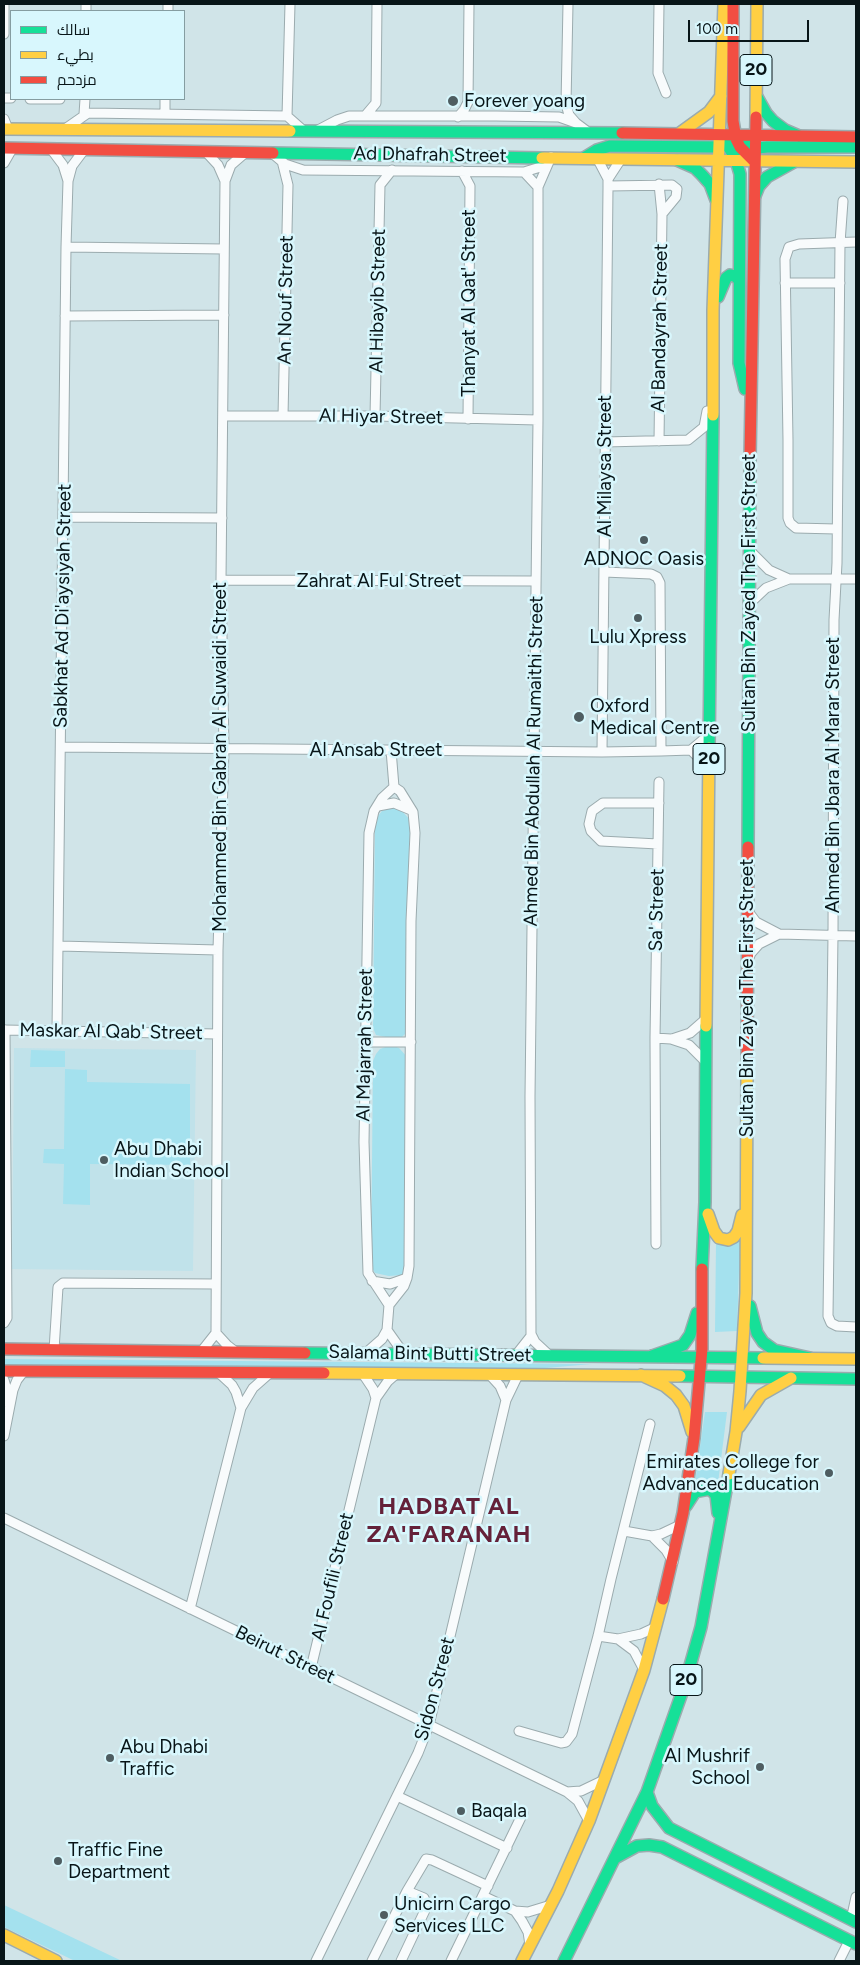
<!DOCTYPE html>
<meta charset="utf-8">
<style>
body{margin:0}
#map{position:relative;width:860px;height:1965px;overflow:hidden;background:#d0e4e8;font-family:Figtree,Cairo,sans-serif}
canvas{display:block}
.frame{position:absolute;inset:0;border:5px solid #081518;pointer-events:none}
.legend{position:absolute;left:10px;top:10px;width:175px;height:90px;box-sizing:border-box;background:#d8f7fd;border:1px solid #859da1;margin:0;padding:6px 9px;list-style:none;font-size:15px;color:#081518}
.legend li{display:flex;align-items:center;gap:10px;height:25px}
.legend b{width:25px;border:1px solid #859da1}
.scale{position:absolute;left:688px;top:20px;width:121px;height:22px;box-sizing:border-box;border:2px solid #081518;border-top:0;padding-left:6px;font-size:15px;line-height:18px;white-space:nowrap;color:#081518;-webkit-text-stroke:4px #d8f7fd;paint-order:stroke}
</style>
<div id="map">
<canvas width="860" height="1965"></canvas>
<div class="frame"></div>
<ul class="legend">
<li><b style="height:6px;background:#16e098"></b>سالك</li>
<li><b style="height:6px;background:#ffcf43"></b>بطيء</li>
<li><b style="height:6px;background:#f24e42"></b>مزدحم</li>
</ul>
<div class="scale">100 m</div>
</div>
<script>
const g = document.querySelector('canvas').getContext('2d');
g.lineJoin = 'round';
function fill(path, color) { g.fillStyle = color; g.fill(path, 'evenodd'); }
const toPath = rows => new Path2D(rows.map(r => 'M' + r).join(''));
function strokePath(path, color, width, dash) { g.strokeStyle = color; g.lineWidth = width; g.lineCap = dash ? 'butt' : 'round'; g.setLineDash(dash || []); g.stroke(path); }
function label(font, color, halo, rows, align = 'center') {
  g.font = font + ' Figtree,sans-serif'; g.lineWidth = 5; g.setLineDash([]); g.textBaseline = 'middle'; g.strokeStyle = halo; g.fillStyle = color; for (const [text, x, y, turn = 0] of rows) {
    g.save(); g.translate(x, y); g.rotate((+turn || 0) * Math.PI / 180); g.textAlign = isNaN(turn) ? turn : align; if (halo) g.strokeText(text, 0, 0); g.fillText(text, 0, 0); g.restore();
  }
}
const built = toPath([
 [14,1048,196,1050,193,1271,12,1269]
]);
const green = toPath([
 [393,807,401,810,411,821,406,1033,402,1037,391,1038,376,1035,373,1028,375,823,378,816,382,811],
 [391,1045,399,1048,409,1059,405,1271,401,1275,389,1276,375,1273,371,1266,373,1061,376,1054,380,1049],
 [31,1050,65,1051,65,1067,30,1067],
 [65,1069,87,1070,87,1082,190,1084,190,1165,90,1164,90,1205,63,1204,64,1164,43,1163,44,1149,64,1149],
 [740,1240,737,1331,715,1332,716,1242],
 [4,1359,592,1364,534,1369,4,1366],
 [705,1412,727,1412,717,1491,694,1489],
 [4,1905,122,1961,75,1961,4,1927]
]);
const street = toPath([
 [568,4,566,104,569,115,576,123],
 [659,4,658,73,666,93],
 [86,11,86,4],
 [168,11,168,4],
 [4,34,4,4],
 [4,98,11,98],
 [30,99,60,99],
 [84,114,85,99],
 [165,114,165,99],
 [287,116,290,4],
 [365,116,376,103,377,4],
 [458,117,464,110,468,102,469,4],
 [4,119,8,129],
 [65,129,88,113,287,116,304,131],
 [318,130,337,120,349,116,496,116,559,117,576,123,588,132],
 [51,149,63,165,68,181],
 [272,153,285,164,303,170,524,172,547,165],
 [597,158,608,179],
 [282,161,288,185,283,416],
 [4,163,12,149],
 [462,171,470,186,468,419],
 [524,172,538,187],
 [225,181,231,165,246,152],
 [608,186,672,185,677,189,676,197,662,214],
 [843,201,840,243,837,563,834,620,833,935,828,1316,831,1323,837,1326,856,1327],
 [66,247,224,249],
 [785,283,840,283],
 [65,316,224,315],
 [223,416,375,416,538,420],
 [375,416,380,185,392,170],
 [659,441,662,214,659,184],
 [604,442,688,440,704,427,707,411],
 [63,517,222,518],
 [836,529,796,528,790,523,788,518,788,440,785,259,789,247,799,244,856,242],
 [751,552,769,570,789,579],
 [604,572,651,574,657,577,660,583,661,751],
 [221,580,536,581],
 [750,603,766,588,789,579,856,579],
 [61,747,602,752,661,751,691,750,709,735],
 [691,750,709,768],
 [602,752,608,188,608,179,621,159],
 [378,806,394,803,411,810],
 [658,844,601,841,591,831,589,824,592,811,603,803,659,803],
 [747,910,756,922,779,934,856,936],
 [59,946,218,950],
 [748,960,751,953,759,944,779,934],
 [4,1030,217,1034],
 [57,1031,66,247,68,181,72,166,84,150],
 [655,1038,671,1039,689,1045,705,1061],
 [672,1039,690,1033,706,1019],
 [365,1042,411,1042],
 [656,1244,655,1038,659,782],
 [372,1281,390,1284,407,1278],
 [389,1305,368,1273,364,1142,369,833,374,811,382,798,394,787],
 [4,1323,7,1318,5,1030],
 [387,1330,404,1354],
 [216,1333,227,1345,236,1352],
 [54,1350,58,1287,63,1283,216,1284],
 [201,1352,216,1333,218,950,224,749,221,580,225,181,218,165,206,152],
 [366,1353,382,1339,387,1330,389,1305,404,1286,407,1278,409,1266,411,921,415,833,413,812,400,791,394,787,391,750],
 [516,1355,531,1336],
 [549,1355,535,1342,531,1334,530,1096,538,420,538,187,551,157],
 [219,1373,232,1385,236,1392,241,1408],
 [363,1374,373,1389,376,1398],
 [490,1375,500,1386,506,1400],
 [4,1380,7,1390,5,1402],
 [4,1436,13,1390,17,1380,24,1371],
 [4,1518,567,1792,578,1801,589,1821],
 [624,1531,652,1536,661,1534,680,1525],
 [652,1536,666,1550,673,1562],
 [190,1609,241,1408,253,1388,270,1373],
 [598,1636,618,1639,641,1634,656,1627],
 [618,1639,634,1651,644,1670],
 [311,1668,376,1398,388,1381,396,1374],
 [519,1731,561,1743,566,1742,572,1734,598,1636,611,1579,650,1424],
 [567,1792,581,1791,604,1780],
 [397,1796,507,1848],
 [483,1896,515,1911,528,1912,551,1905],
 [515,1911,522,1921,528,1932,530,1945],
 [851,1920,856,1897],
 [316,1961,418,1753,429,1725,506,1400,518,1375],
 [372,1961,407,1891,426,1859,432,1860,488,1886],
 [401,1961,427,1906,424,1898,407,1891],
 [451,1961,523,1813],
 [839,1961,849,1941]
]);
const fast = toPath([
 [757,97,766,113,773,121,785,130,799,136],
 [290,131,622,133],
 [720,134,735,157,740,174,739,363,745,389],
 [748,149,767,147,856,147],
 [273,153,542,158],
 [584,158,597,150,610,146,719,147,755,136],
 [677,160,695,168,702,175,710,184,716,200],
 [755,196,759,186,767,177,794,162],
 [718,297,726,278,730,275,735,276,739,280],
 [709,748,713,415],
 [748,847,750,457],
 [702,1269,705,1202,706,1026],
 [750,1306,757,1333,763,1342,774,1350,810,1358],
 [305,1353,763,1358],
 [652,1356,683,1345,690,1335,697,1313],
 [680,1376,856,1379],
 [686,1506,695,1492,710,1489,716,1495,718,1513],
 [647,1792,652,1806,669,1828,856,1922],
 [615,1858,637,1846,649,1845,662,1847,856,1944],
 [564,1961,647,1792,684,1687,701,1627,729,1474]
]);
const slow = toPath([
 [756,117,757,4],
 [4,129,290,131],
 [680,133,709,112,721,96],
 [542,158,856,162],
 [713,415,713,310,724,4],
 [706,1026,709,748],
 [708,1214,714,1231,719,1238,728,1240,734,1237,738,1231,742,1215],
 [763,1358,856,1359],
 [324,1373,680,1376],
 [641,1375,665,1386,676,1395,684,1406,692,1432],
 [739,1427,761,1395,791,1378],
 [729,1474,736,1432,740,1391,746,1293,747,1071],
 [4,1935,56,1961],
 [522,1961,558,1891,589,1821,644,1670,663,1599]
]);
const jam = toPath([
 [733,4,733,121,736,139,740,147,755,162],
 [622,133,856,137],
 [4,148,273,153],
 [750,457,756,117],
 [747,1071,748,847],
 [4,1349,305,1353],
 [4,1371,324,1373],
 [663,1599,683,1513,694,1438,702,1349,702,1269]
]);
const markers = [
 [453,101,6,"#4e5d61"],
 [644,540,5,"#4e5d61"],
 [638,618,5,"#4e5d61"],
 [579,717,6,"#4e5d61"],
 [104,1160,5,"#4e5d61"],
 [829,1473,5,"#4e5d61"],
 [110,1758,5,"#4e5d61"],
 [760,1767,5,"#4e5d61"],
 [461,1811,5,"#4e5d61"],
 [58,1861,5,"#4e5d61"],
 [384,1915,5,"#4e5d61"]
];
const shields = [
 [756,70,32],
 [709,759,32],
 [686,1680,32]
];
const shieldNames = [
 ["20",756,70],
 ["20",709,759],
 ["20",686,1680]
];
const poiNames = [
 ["Forever yoang",464,101],
 ["ADNOC Oasis",644,559,"center"],
 ["Lulu Xpress",638,637,"center"],
 ["Oxford",590,706],
 ["Medical Centre",590,728],
 ["Abu Dhabi",114,1149],
 ["Indian School",114,1171],
 ["Emirates College for",819,1462,"right"],
 ["Advanced Education",819,1484,"right"],
 ["Abu Dhabi",120,1747],
 ["Traffic",120,1769],
 ["Al Mushrif",750,1756,"right"],
 ["School",750,1778,"right"],
 ["Baqala",471,1811],
 ["Traffic Fine",68,1850],
 ["Department",68,1872],
 ["Unicirn Cargo",394,1904],
 ["Services LLC",394,1926]
];
const streetNames = [
 ["Ad Dhafrah Street",430,155,1],
 ["An Nouf Street",286,300,-89],
 ["Al Hibayib Street",378,301,-89],
 ["Thanyat Al Qat' Street",469,303,-90],
 ["Al Bandayrah Street",660,328,-89],
 ["Al Hiyar Street",381,417,1],
 ["Al Milaysa Street",605,466,-90],
 ["Zahrat Al Ful Street",379,581],
 ["Sultan Bin Zayed The First Street",749,593,-90],
 ["Sabkhat Ad Di'aysiyah Street",63,606,-89],
 ["Al Ansab Street",376,750],
 ["Mohammed Bin Gabran Al Suwaidi Street",220,757,-90],
 ["Ahmed Bin Abdullah Al Rumaithi Street",534,761,-89],
 ["Ahmed Bin Jbara Al Marar Street",833,775,-90],
 ["Sa' Street",657,910,-89],
 ["Sultan Bin Zayed The First Street",747,998,-90],
 ["Maskar Al Qab' Street",111,1032,1],
 ["Al Majarrah Street",365,1045,-89],
 ["Salama Bint Butti Street",430,1354,1],
 ["Al Foufili Street",333,1577,-77],
 ["Beirut Street",285,1655,26],
 ["Sidon Street",435,1689,-75]
];
const districtNames = [
 ["HADBAT AL",449,1507],
 ["ZA'FARANAH",449,1535]
];
fill(built, '#c0e2ea');
fill(green, '#a4e1ee');
strokePath(street, '#9babae', 11);
strokePath(fast, '#9babae', 14);
strokePath(slow, '#9babae', 14);
strokePath(jam, '#9babae', 14);
strokePath(street, '#f8fbfc', 9);
strokePath(fast, '#16e098', 11);
strokePath(slow, '#ffcf43', 11);
strokePath(jam, '#f24e42', 11);
for (const [x, y, r, color] of markers) { const dot = new Path2D(); dot.arc(x, y, r, 0, 2 * Math.PI); g.fillStyle = color; g.fill(dot); strokePath(dot, '#d8f7fd', 2); }
for (const [x, y, w] of shields) { const box = new Path2D(); box.roundRect(x - w / 2, y - 15.5, w, 31, 4); g.fillStyle = '#d8f7fd'; g.fill(box); strokePath(box, '#081518', 1); }
label('bold 18px', '#081518', null, shieldNames);
label('19px', '#081518', '#d8f7fd', poiNames, 'left');
label('19px', '#081518', '#d8f7fd', streetNames);
g.letterSpacing = '1px';
label('bold 24px', '#642139', '#d8f7fd', districtNames);
g.letterSpacing = '0px';
</script>
